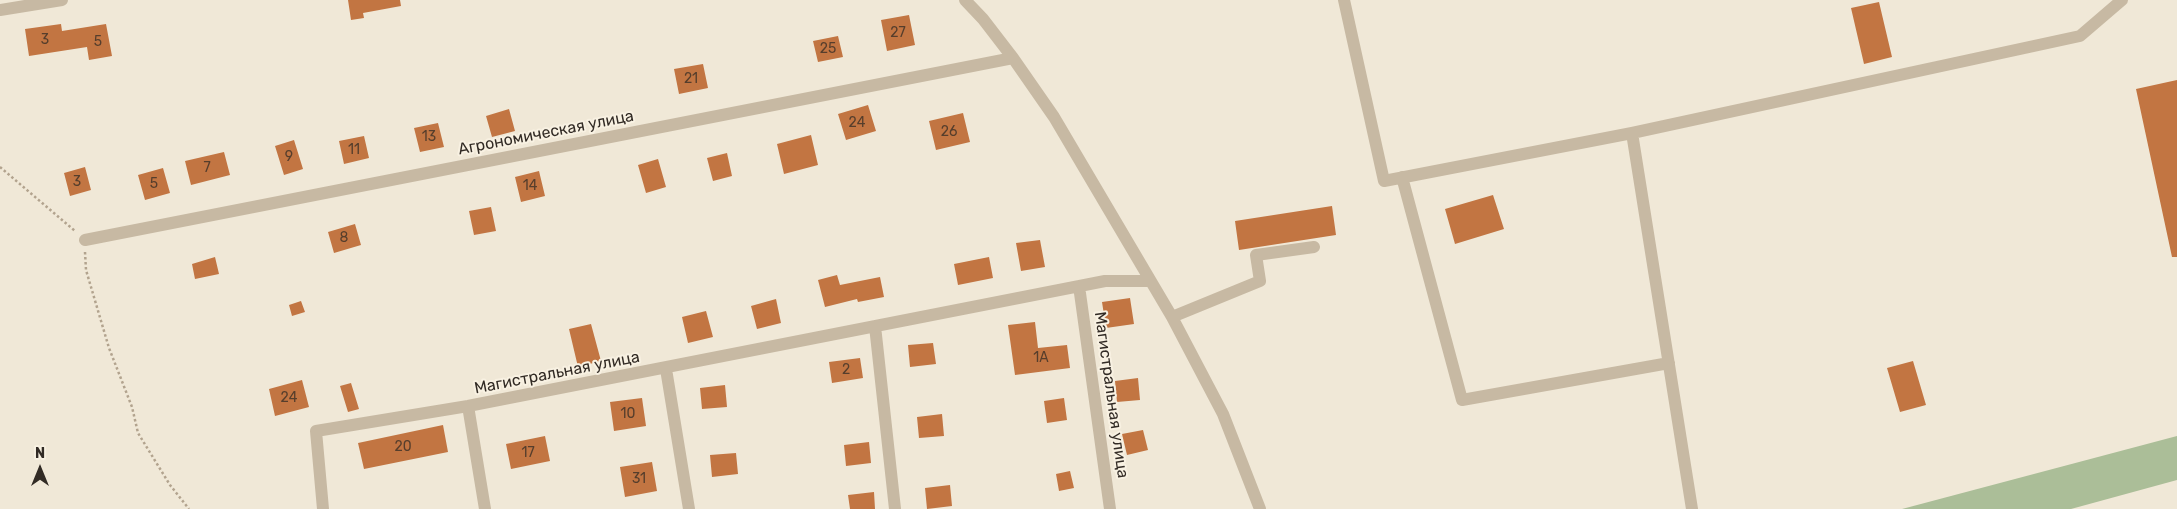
<!DOCTYPE html>
<meta charset="utf-8">
<style>
body{margin:0}
#map{position:relative;width:2177px;height:509px;overflow:hidden;background:#f0e8d7;font-family:Rubik,sans-serif}
canvas{display:block}
.north{position:absolute;left:15px;top:444px;width:50px;height:50px;-webkit-text-stroke:4px #f8f1e2;paint-order:stroke;rotate:0deg;font-size:14px;font-weight:700;line-height:20px;text-align:center;color:#322b25}
.north::after{content:'';display:block;margin:auto;width:18px;height:22px;background:#322b25;clip-path:polygon(50% 0,100% 100%,50% 72%,0 100%)}
</style>
<div id="map">
<canvas width="2177" height="509"></canvas>
<div class="north">N</div>
</div>
<script>
const g = document.querySelector('canvas').getContext('2d');
g.lineJoin = 'round';
function fill(path, color) { g.fillStyle = color; g.fill(path, 'evenodd'); }
const toPath = rows => new Path2D(rows.map(r => 'M' + r).join(''));
function strokePath(path, color, width, dash) { g.strokeStyle = color; g.lineWidth = width; g.lineCap = dash ? 'butt' : 'round'; g.setLineDash(dash || []); g.stroke(path); }
function label(font, color, halo, rows, align = 'center') {
  g.font = font + ' Rubik,sans-serif'; g.lineWidth = 4; g.setLineDash([]); g.textBaseline = 'middle'; g.strokeStyle = halo; g.fillStyle = color; for (const [text, x, y, turn = 0] of rows) {
    g.save(); g.translate(x, y); g.rotate((+turn || 0) * Math.PI / 180); g.textAlign = isNaN(turn) ? turn : align; if (halo) g.strokeText(text, 0, 0); g.fillText(text, 0, 0); g.restore();
  }
}
const green = toPath([
 [2177,436,2177,480,2071,509,1902,509]
]);
const building = toPath([
 [348,0,400,0,401,6,363,13,364,18,351,20],
 [1879,2,1892,57,1864,64,1851,8],
 [909,15,915,45,887,51,881,20],
 [61,24,62,31,106,24,112,56,89,60,87,47,29,56,25,29],
 [838,36,843,57,818,62,813,41],
 [703,64,708,88,679,94,674,69],
 [2177,80,2177,257,2172,257,2136,89],
 [868,105,876,131,846,140,838,114],
 [509,109,515,131,492,137,486,116],
 [963,113,970,142,936,150,929,121],
 [438,123,444,147,420,152,414,128],
 [811,135,818,165,784,174,777,144],
 [364,136,369,158,344,164,339,141],
 [294,140,303,169,284,175,275,146],
 [224,152,230,175,191,185,185,161],
 [727,153,732,176,713,181,707,158],
 [658,159,666,187,646,193,638,165],
 [85,167,91,190,70,196,64,173],
 [163,168,170,193,145,200,138,175],
 [539,171,545,196,521,202,515,177],
 [1493,195,1504,229,1455,244,1445,209],
 [1332,206,1336,235,1239,250,1235,221],
 [491,207,496,231,474,235,469,211],
 [355,224,361,245,334,253,328,232],
 [1040,240,1045,267,1021,271,1016,243],
 [215,257,219,274,195,279,192,264],
 [989,257,993,278,958,285,954,264],
 [837,275,840,285,880,277,884,297,858,302,857,299,825,307,818,280],
 [1130,298,1134,324,1106,328,1102,302],
 [776,299,781,323,757,329,751,306],
 [301,301,305,312,292,316,289,305],
 [706,311,713,337,688,343,682,317],
 [1035,322,1038,348,1067,345,1070,368,1015,375,1008,325],
 [591,324,601,361,578,367,569,329],
 [933,343,936,364,910,367,908,345],
 [860,358,863,378,832,383,829,362],
 [1913,361,1926,405,1900,412,1887,368],
 [1138,378,1140,400,1117,402,1115,381],
 [302,380,309,407,275,416,269,389],
 [351,383,359,409,348,412,340,386],
 [725,385,727,407,702,409,700,388],
 [642,398,646,426,614,431,610,402],
 [1064,398,1067,420,1047,423,1044,401],
 [942,414,944,436,919,438,917,417],
 [443,425,448,452,364,469,358,443],
 [1143,430,1148,450,1127,455,1122,434],
 [545,436,550,461,511,469,506,444],
 [869,442,871,463,846,466,844,445],
 [736,453,738,474,712,477,710,455],
 [652,462,657,491,625,497,620,467],
 [1070,471,1074,488,1059,491,1056,474],
 [950,485,952,506,927,509,925,488],
 [874,492,875,509,850,509,848,495]
]);
const path = toPath([
 [0,167,75,231],
 [85,252,86,270,109,348,132,407,138,433,170,485,189,509]
]);
const minor = toPath([
 [965,0,983,19,1013,58,1054,117,1172,317,1223,414,1260,509],
 [1344,0,1384,181,1632,133,2080,36,2122,0],
 [0,10,62,0],
 [1632,133,1692,509],
 [1402,177,1462,400,1669,363],
 [85,240,1013,58],
 [1079,286,1110,509],
 [1172,317,1260,281,1256,255,1314,247],
 [875,326,895,509],
 [666,369,689,509],
 [468,406,485,509],
 [323,509,316,431,468,406,1105,281,1150,281]
]);
const numberNames = [
 ["27",898,33],
 ["3",45,40],
 ["5",98,42],
 ["25",828,49],
 ["21",691,79],
 ["24",857,123],
 ["26",949,132],
 ["13",429,137],
 ["11",354,150],
 ["9",289,157],
 ["7",207,168],
 ["3",77,182],
 ["5",154,184],
 ["14",530,186],
 ["8",344,238],
 ["1А",1041,358],
 ["2",846,370],
 ["24",289,398],
 ["10",628,414],
 ["20",403,447],
 ["17",528,453],
 ["31",639,479]
];
const streetNames = [
 ["Агрономическая улица",546,133,-11],
 ["Магистральная улица",557,373,-11],
 ["Магистральная улица",1111,395,82]
];
fill(green, '#abbe98');
fill(building, '#c27542');
strokePath(path, '#b2a38e', 2.5, [2.5, 2.5]);
strokePath(minor, '#c7b9a3', 12);
label('14px', '#563e2c', null, numberNames);
label('16px', '#322b25', '#f8f1e2', streetNames);
</script>
